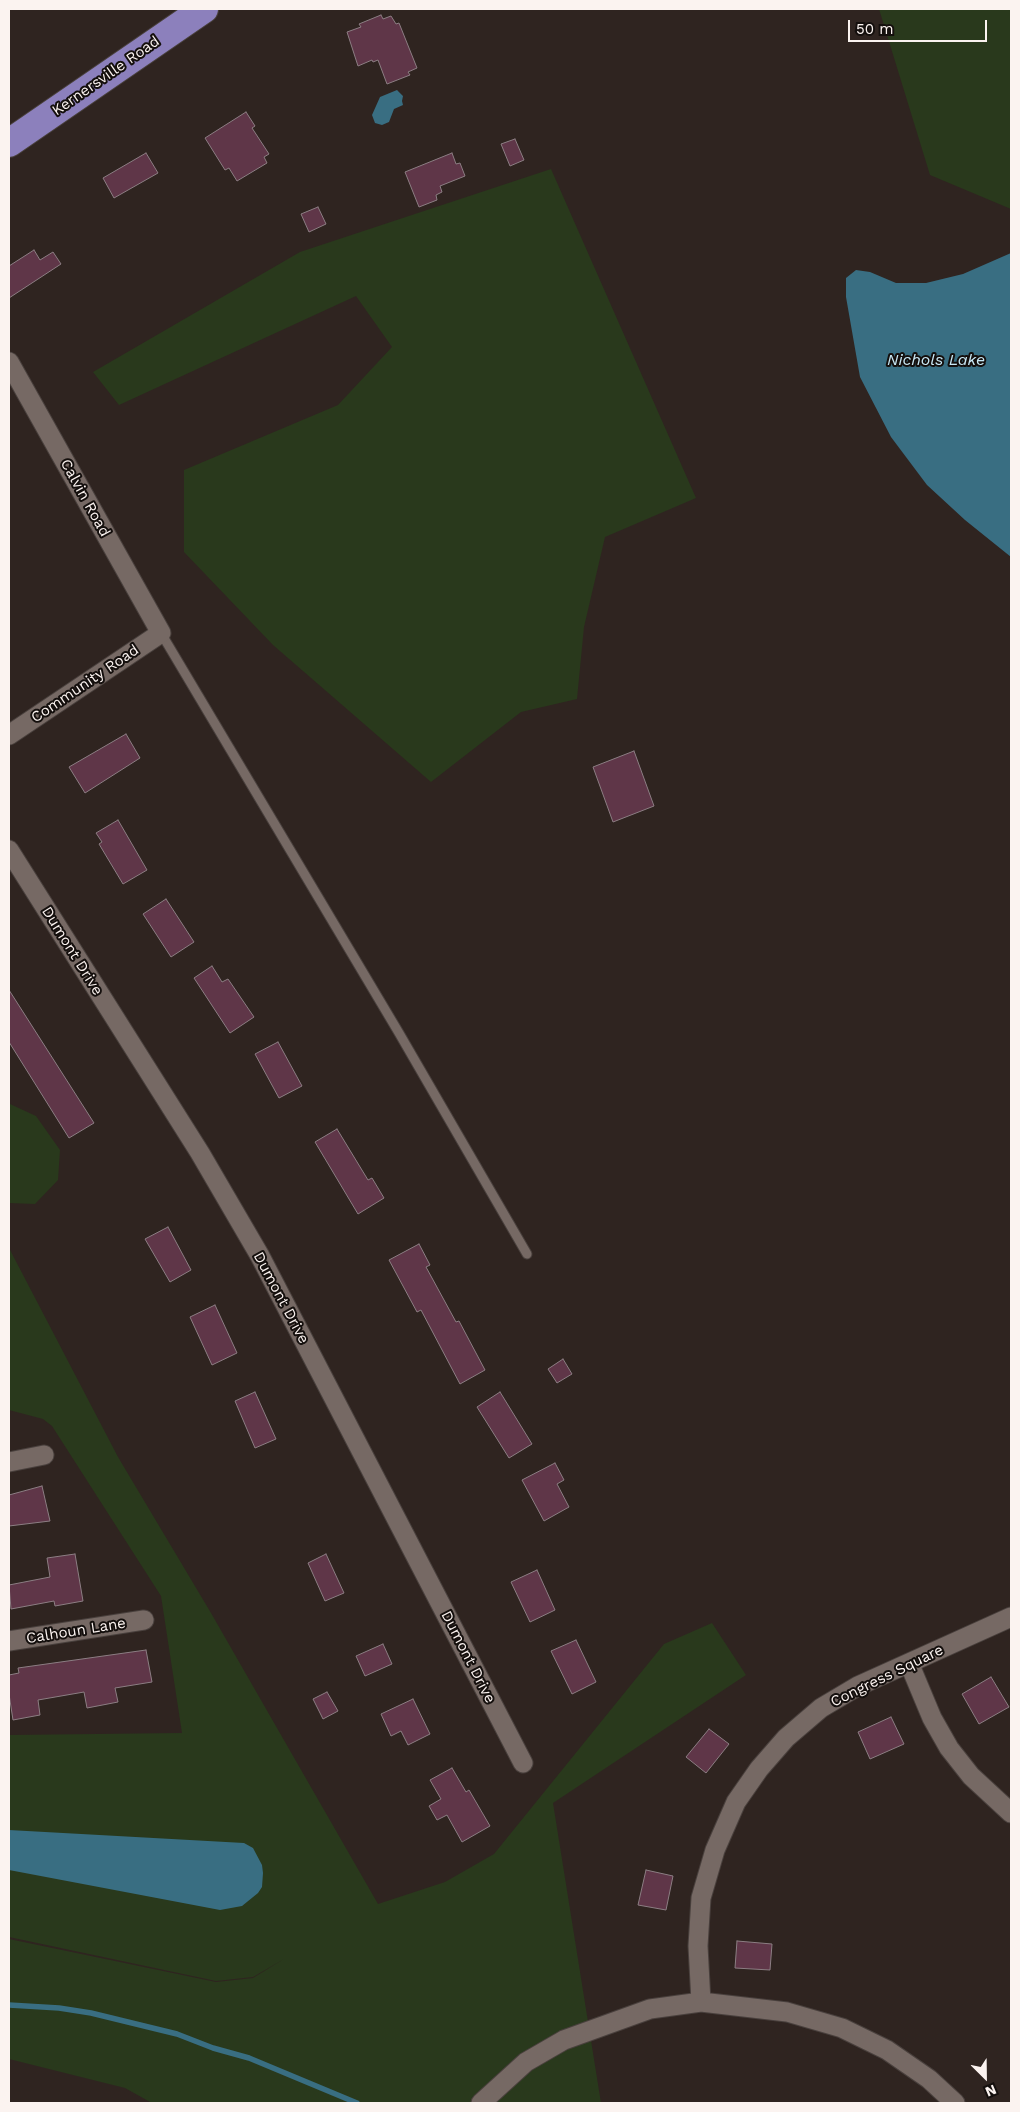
<!DOCTYPE html>
<style>
body{margin:0}
#map{position:relative;width:1020px;height:2112px;overflow:hidden;background:#2f2420;font-family:"Work Sans",sans-serif}
canvas{display:block}
.frame{position:absolute;inset:0;border:10px solid #fbf3f0;pointer-events:none}
.north{position:absolute;left:960px;top:2052px;width:50px;height:50px;-webkit-text-stroke:4px #140f0d;paint-order:stroke;rotate:157deg;font-size:14px;font-weight:700;line-height:20px;text-align:center;color:#fbf3f0}
.north::after{content:'';display:block;margin:auto;width:18px;height:22px;background:#fbf3f0;clip-path:polygon(50% 0,100% 100%,50% 72%,0 100%)}
.scale{position:absolute;left:848px;top:20px;width:139px;height:22px;box-sizing:border-box;border:2px solid #fbf3f0;border-top:0;padding-left:6px;font-size:15px;line-height:18px;white-space:nowrap;color:#fbf3f0;-webkit-text-stroke:4px #140f0d;paint-order:stroke}
</style>
<div id="map">
<canvas width="1020" height="2112"></canvas>
<div class="frame"></div>
<div class="north">N</div>
<div class="scale">50 m</div>
</div>
<script>
const g = document.querySelector('canvas').getContext('2d');
g.lineJoin = 'round';
function fill(path, color) { g.fillStyle = color; g.fill(path, 'evenodd'); }
const toPath = rows => new Path2D(rows.map(r => 'M' + r).join(''));
function strokePath(path, color, width, dash) { g.strokeStyle = color; g.lineWidth = width; g.lineCap = dash ? 'butt' : 'round'; g.setLineDash(dash || []); g.stroke(path); }
function label(font, color, halo, rows, align = 'center') {
  g.font = font + ' "Work Sans",sans-serif'; g.lineWidth = 4; g.setLineDash([]); g.textBaseline = 'middle'; g.strokeStyle = halo; g.fillStyle = color; for (const [text, x, y, turn = 0] of rows) {
    g.save(); g.translate(x, y); g.rotate((+turn || 0) * Math.PI / 180); g.textAlign = isNaN(turn) ? turn : align; if (halo) g.strokeText(text, 0, 0); g.fillText(text, 0, 0); g.restore();
  }
}
const green = toPath([
 [879,9,1011,9,1011,209,930,175],
 [551,169,696,498,605,537,584,627,577,699,521,712,431,782,273,645,184,552,184,470,338,405,392,347,356,296,119,405,93,372,300,252],
 [10,1104,36,1116,60,1150,58,1180,35,1204,9,1203],
 [9,1248,118,1457,211,1613,378,1904,445,1882,494,1854,664,1644,712,1623,746,1675,553,1803,601,2103,152,2103,125,2088,9,2059,9,1939,216,1982,253,1978,284,1959,253,1977,216,1981,9,1937,9,1735,182,1733,161,1596,52,1426,43,1419,9,1410]
]);
const water = toPath([
 [397,90,403,96,402,101,403,105,394,109,389,122,382,125,375,123,372,115,380,97],
 [1011,253,1011,557,965,520,927,485,891,437,860,377,846,297,846,278,856,270,870,272,896,283,926,283,963,274],
 [9,1830,244,1843,253,1848,262,1865,263,1873,262,1887,258,1893,242,1906,220,1910,9,1870]
]);
const stream = toPath([
 [9,2005,59,2008,91,2013,177,2034,213,2048,249,2058,357,2103]
]);
const building = toPath([
 [381,15,383,19,391,16,396,24,399,23,417,68,408,72,410,75,387,84,378,60,373,62,372,60,358,66,347,32,361,27,359,24,381,15],
 [246,112,255,126,252,128,269,154,264,157,267,163,237,181,229,168,225,170,205,138,246,112],
 [515,139,524,160,510,166,501,144,515,139],
 [146,153,158,173,114,198,103,178,146,153],
 [452,153,456,164,460,163,465,176,440,186,442,192,436,195,437,200,419,207,405,172,452,153],
 [318,207,326,224,309,232,301,214,318,207],
 [34,250,40,260,53,252,61,264,9,298,9,266,34,250],
 [126,734,140,758,85,793,69,767,126,734],
 [634,751,654,806,613,822,593,767,634,751],
 [118,820,147,870,123,884,99,844,102,842,96,833,118,820],
 [166,899,194,942,171,957,143,914,166,899],
 [212,966,222,982,228,979,254,1017,230,1033,194,978,212,966],
 [9,990,94,1123,69,1138,9,1042,9,990],
 [278,1042,302,1086,279,1098,255,1054,278,1042],
 [337,1129,368,1180,372,1178,384,1198,358,1214,315,1142,337,1129],
 [168,1227,191,1270,170,1282,145,1239,168,1227],
 [419,1244,430,1265,426,1267,456,1322,459,1321,485,1370,460,1384,421,1310,417,1312,389,1260,419,1244],
 [215,1305,237,1353,212,1365,190,1317,215,1305],
 [563,1359,572,1374,557,1383,548,1369,563,1359],
 [255,1392,276,1439,255,1448,235,1401,255,1392],
 [500,1392,532,1444,509,1458,477,1407,500,1392],
 [555,1463,564,1480,557,1484,569,1507,544,1521,522,1480,555,1463],
 [42,1486,50,1521,9,1526,9,1495,42,1486],
 [75,1554,83,1601,55,1606,54,1601,11,1609,9,1585,50,1577,47,1558,75,1554],
 [326,1554,344,1593,325,1601,308,1563,326,1554],
 [537,1570,555,1610,530,1622,511,1582,537,1570],
 [576,1640,596,1682,572,1694,551,1651,576,1640],
 [383,1644,392,1664,365,1676,356,1656,383,1644],
 [146,1650,152,1682,115,1688,118,1702,87,1708,84,1692,38,1700,40,1715,13,1720,9,1694,9,1675,19,1673,18,1668,146,1650],
 [991,1677,1009,1707,979,1724,962,1694,991,1677],
 [327,1692,338,1711,323,1719,313,1699,327,1692],
 [413,1699,430,1734,408,1745,401,1731,391,1736,381,1714,413,1699],
 [891,1717,904,1744,870,1759,858,1732,891,1717],
 [709,1729,729,1744,706,1773,686,1757,709,1729],
 [452,1768,466,1792,469,1790,490,1826,462,1842,447,1815,437,1820,429,1806,441,1799,430,1780,452,1768],
 [646,1870,673,1876,666,1910,638,1905,646,1870],
 [737,1941,772,1944,770,1970,735,1968,737,1941]
]);
const service = toPath([
 [161,633,399,1033,527,1254]
]);
const minor = toPath([
 [9,362,161,633,9,735],
 [9,850,200,1153,260,1256,523,1763],
 [9,1462,44,1455],
 [9,1641,144,1620],
 [909,1663,932,1718,949,1748,971,1776,1011,1813],
 [701,2002,698,1946,701,1898,715,1850,736,1802,759,1769,786,1738,821,1708,858,1686,1011,1617],
 [481,2103,526,2062,564,2040,650,2009,701,2002,787,2012,842,2028,887,2050,929,2079,955,2103]
]);
const primary = toPath([
 [9,143,204,9]
]);
const streetNames = [
 ["Kernersville Road",106,76,-35],
 ["Calvin Road",85,498,61],
 ["Community Road",85,684,-34],
 ["Dumont Drive",72,951,58],
 ["Dumont Drive",281,1298,62],
 ["Calhoun Lane",76,1631,-9],
 ["Dumont Drive",468,1657,63],
 ["Congress Square",887,1676,-26]
];
const waterNames = [
 ["Nichols Lake",936,360]
];
fill(green, '#29391c');
fill(water, '#396e82');
strokePath(stream, '#396e82', 5.5);
fill(building, '#5f3648');
strokePath(building, '#8c7e83', 1);
strokePath(service, '#49403d', 11);
strokePath(minor, '#49403d', 21);
strokePath(primary, '#49403d', 30);
strokePath(service, '#766964', 9);
strokePath(minor, '#766964', 19);
strokePath(primary, '#8c80bc', 28);
label('15px', '#fbf3f0', '#140f0d', streetNames);
label('italic 16px', '#caeaf7', '#140f0d', waterNames);
</script>
